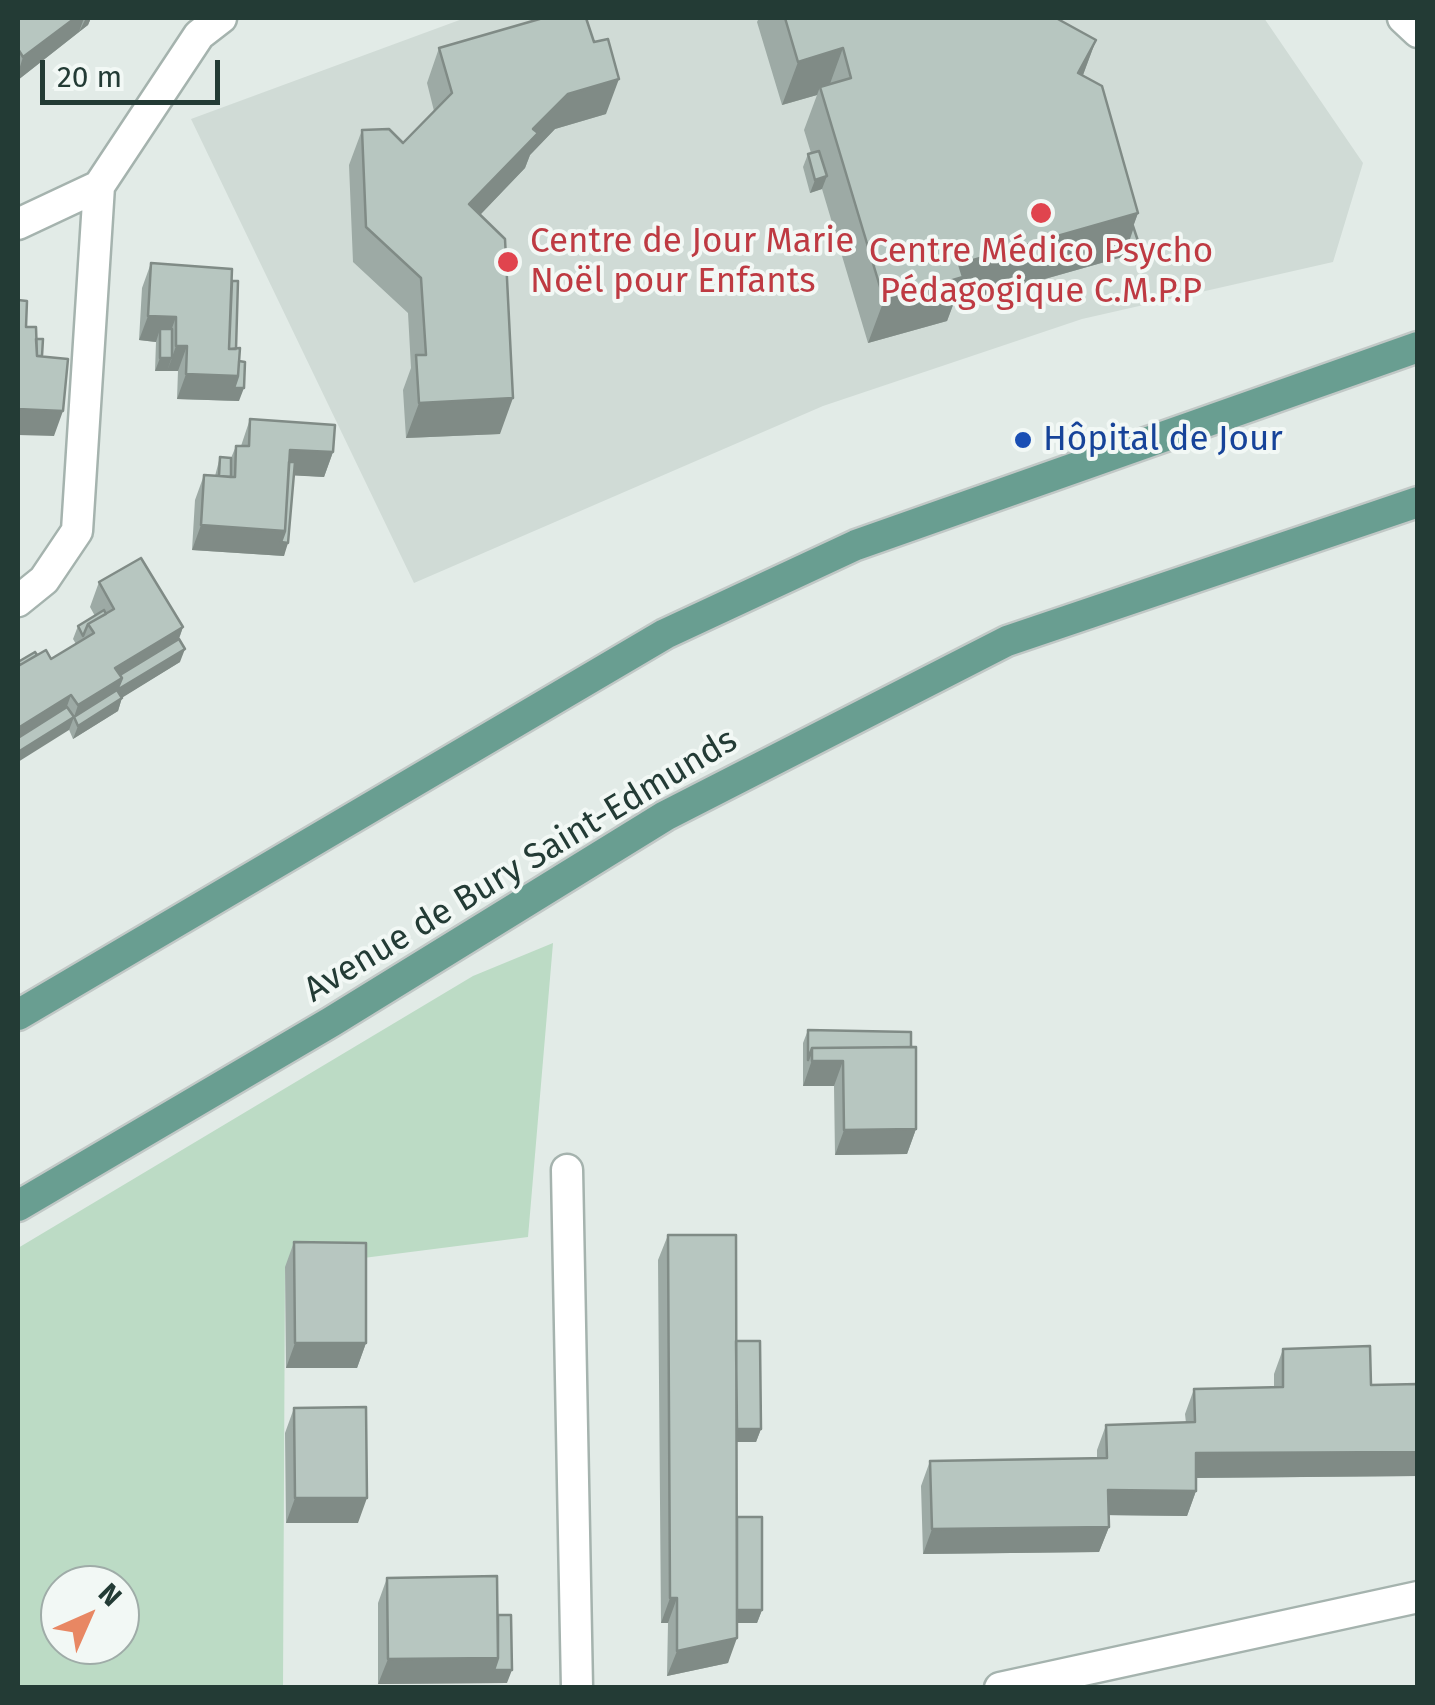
<!DOCTYPE html>
<meta charset="utf-8">
<style>
body{margin:0}
#map{position:relative;width:1435px;height:1705px;overflow:hidden;background:#e2ebe7;font-family:"Fira Sans",sans-serif}
canvas{display:block}
.frame{position:absolute;inset:0;border:20px solid #233b35;pointer-events:none}
.north{position:absolute;left:40px;top:1565px;width:100px;height:100px;box-sizing:border-box;background:#f2f8f5;border:2px solid #9faca8;border-radius:50%;rotate:45deg;font-size:28px;font-weight:700;line-height:40px;text-align:center;color:#233b35}
.north::after{content:'';display:block;margin:auto;width:35px;height:45px;background:#e88763;clip-path:polygon(50% 0,100% 100%,50% 72%,0 100%)}
.scale{position:absolute;left:40px;top:60px;width:180px;height:45px;box-sizing:border-box;border:5px solid #233b35;border-top:0;padding-left:12px;font-size:30px;line-height:35px;white-space:nowrap;color:#233b35;-webkit-text-stroke:8px #f2f8f5;paint-order:stroke}
</style>
<div id="map">
<canvas width="1435" height="1705"></canvas>
<div class="frame"></div>
<div class="north">N</div>
<div class="scale">20 m</div>
</div>
<script>
const g = document.querySelector('canvas').getContext('2d');
g.lineJoin = 'round';
function fill(path, color) { g.fillStyle = color; g.fill(path, 'evenodd'); }
const toPath = rows => new Path2D(rows.map(r => 'M' + r).join(''));
function strokePath(path, color, width, dash) { g.strokeStyle = color; g.lineWidth = width; g.lineCap = dash ? 'butt' : 'round'; g.setLineDash(dash || []); g.stroke(path); }
function label(font, color, halo, rows, align = 'center') {
  g.font = font + ' "Fira Sans",sans-serif'; g.lineWidth = 8; g.setLineDash([]); g.textBaseline = 'middle'; g.strokeStyle = halo; g.fillStyle = color; for (const [text, x, y, turn = 0] of rows) {
    g.save(); g.translate(x, y); g.rotate((+turn || 0) * Math.PI / 180); g.textAlign = isNaN(turn) ? turn : align; if (halo) g.strokeText(text, 0, 0); g.fillText(text, 0, 0); g.restore();
  }
}
const built = toPath([
 [465,18,1264,18,1363,163,1333,262,1082,319,823,406,414,583,191,119]
]);
const green = toPath([
 [553,943,528,1237,285,1268,283,1687,18,1687,18,1248,473,976],
 [60,1585,120,1585,120,1645,60,1645]
]);
const minor = toPath([
 [1403,18,1418,32],
 [18,224,99,186,199,35,221,18],
 [18,601,44,580,77,531,99,186],
 [567,1170,577,1688],
 [1000,1688,1418,1597]
]);
const major = toPath([
 [18,1015,665,634,856,545,1418,347],
 [18,1206,331,1022,665,816,1007,641,1418,502]
]);
const wall = toPath([
 [18,18,91,18,88,25,18,80],
 [759,18,1056,18,1096,40,1083,75,1138,213,1133,226,1133,254,953,305,947,321,868,343,822,189,810,193,803,167,808,154,811,153,804,130,817,95,782,105,757,22],
 [439,48,606,114,555,129,530,155,525,168,480,215,500,434,406,438,403,390,411,368,408,313,353,262,349,165,362,130,403,143,434,111,427,83],
 [151,263,232,281,239,401,177,399,178,371,155,371,156,342,139,340,142,288],
 [250,419,333,452,324,477,294,475,284,556,192,550,195,500,204,475,215,476,220,457,231,458,236,446,241,446],
 [99,582,183,627,179,639,180,662,122,697,118,711,73,739,37,655,51,659,76,644,73,639,78,626,95,616,90,607],
 [808,1030,916,1129,907,1154,835,1155,834,1086,803,1086,803,1043],
 [668,1235,736,1341,761,1429,756,1442,737,1442,737,1517,762,1610,757,1623,737,1623,728,1663,667,1676,668,1623,661,1623,658,1260],
 [294,1242,366,1343,357,1368,286,1368,285,1267],
 [1283,1349,1371,1385,1418,1384,1418,1476,1196,1478,1196,1491,1187,1516,1108,1515,1109,1527,1099,1552,923,1554,921,1486,930,1461,1097,1458,1097,1450,1106,1425,1186,1423,1185,1414,1194,1389,1274,1387,1274,1374],
 [294,1408,358,1523,286,1523,285,1433],
 [387,1578,498,1615,507,1683,378,1684,378,1603]
]);
const shadedWall = toPath([
 [75,18,84,18,79,32,18,80,18,73,23,57],
 [86,18,91,18,88,25,79,32],
 [1096,40,1080,83,1078,73],
 [843,48,827,92,820,87,817,95,782,105,798,62],
 [619,79,606,114,555,129,530,155,525,168,456,240,469,204,533,129,568,94],
 [827,176,822,189,810,193,815,180],
 [1138,213,1127,244,1138,241,1133,254,953,305,947,321,868,343,884,300,959,264],
 [148,316,176,317,167,342,160,329,156,342,139,340],
 [176,346,187,346,178,371,167,371],
 [160,358,172,358,167,371,155,371],
 [186,374,238,376,244,388,239,401,177,399],
 [513,398,500,434,406,438,419,403],
 [18,409,63,411,54,436,18,435],
 [290,450,333,452,324,477,285,475],
 [201,525,285,531,288,543,284,556,192,550],
 [183,627,174,652,185,649,180,662,78,725,74,717,69,730,18,762,18,752,74,717,78,705,115,668],
 [71,695,62,720,18,748,18,728],
 [122,698,118,711,73,739,78,726],
 [812,1060,843,1061,834,1086,803,1086],
 [916,1129,907,1154,835,1155,844,1130],
 [295,1343,366,1343,357,1368,286,1368],
 [732,1429,761,1429,756,1442,727,1442],
 [1418,1452,1418,1476,1187,1478,1196,1453],
 [1108,1490,1196,1491,1187,1516,1099,1515],
 [295,1498,367,1498,358,1523,286,1523],
 [1109,1527,1099,1552,923,1554,932,1529],
 [670,1598,677,1598,668,1623,661,1623],
 [733,1610,762,1610,757,1623,728,1623],
 [737,1638,728,1663,667,1676,677,1651],
 [498,1658,512,1670,507,1683,378,1684,388,1659]
]);
const building = toPath([
 [18,18,75,18,23,57,18,49,18,18],
 [543,18,586,18,594,42,608,39,619,79,568,94,533,129,538,133,469,204,505,239,513,398,419,403,416,355,426,355,421,278,366,227,362,130,389,129,403,143,452,93,439,48,543,18],
 [785,18,1056,18,1096,40,1078,73,1102,86,1138,213,959,264,963,277,884,300,820,87,851,78,843,48,798,62,785,18],
 [819,151,827,176,815,180,808,154,819,151],
 [1133,226,1138,241,1127,244,1133,226],
 [151,263,232,269,229,349,240,348,238,376,186,374,187,346,176,346,176,317,148,316,151,263],
 [232,281,238,281,236,349,229,349,232,281],
 [18,300,27,301,26,327,36,327,37,356,68,359,63,411,18,409,18,300],
 [160,329,172,329,172,358,160,358,160,329],
 [36,339,43,339,42,356,37,356,36,339],
 [239,361,245,362,244,388,234,388,238,376,239,361],
 [250,419,335,425,333,452,290,450,285,531,201,525,204,475,235,477,236,446,249,446,250,419],
 [220,457,231,458,231,477,219,476,220,457],
 [289,462,295,462,288,543,281,542,285,531,289,462],
 [141,558,183,627,115,668,122,678,78,705,71,695,18,728,18,661,20,665,46,650,51,659,94,633,88,624,114,609,99,582,141,558],
 [104,610,106,614,88,624,83,636,78,626,104,610],
 [179,639,185,649,117,690,122,678,120,675,179,639],
 [35,652,37,655,20,665,18,662,35,652],
 [117,690,122,698,78,726,74,717,117,690],
 [67,707,74,717,18,752,18,738,67,707],
 [808,1030,911,1032,911,1047,812,1048,808,1060,808,1030],
 [916,1047,916,1129,844,1130,843,1061,812,1061,812,1048,916,1047],
 [668,1235,736,1235,737,1638,677,1651,677,1598,670,1598,668,1235],
 [294,1242,366,1243,366,1343,295,1343,294,1242],
 [736,1341,760,1341,761,1429,737,1429,736,1341],
 [1370,1346,1371,1385,1418,1384,1418,1452,1196,1453,1196,1491,1108,1490,1109,1527,932,1529,930,1461,1107,1458,1106,1425,1195,1422,1194,1389,1283,1387,1283,1349,1370,1346],
 [366,1407,367,1498,295,1498,294,1408,366,1407],
 [737,1517,762,1517,762,1610,737,1610,737,1517],
 [497,1576,498,1658,388,1659,387,1578,497,1576],
 [498,1615,511,1615,512,1670,494,1670,498,1658,498,1615]
]);
const markers = [
 [1041,213,12,"#e0444e"],
 [508,262,12,"#e0444e"],
 [1023,440,10,"#1a4fb4"]
];
const healthNames = [
 ["Centre de Jour Marie",530,242],
 ["Noël pour Enfants",530,282],
 ["Centre Médico Psycho",1041,252,"center"],
 ["Pédagogique C.M.P.P",1041,292,"center"]
];
const transitNames = [
 ["Hôpital de Jour",1043,440]
];
const streetNames = [
 ["Avenue de Bury Saint-Edmunds",521,866,-31]
];
fill(built, '#d0dbd6');
fill(green, '#bcdbc5');
strokePath(minor, '#a5b3ae', 35);
strokePath(major, '#c1c8c6', 35);
strokePath(minor, '#fff', 30);
strokePath(major, '#699e91', 30);
fill(wall, '#9daaa5');
fill(shadedWall, '#808b86');
fill(building, '#b7c6c0');
strokePath(building, '#808b86', 2.5);
for (const [x, y, r, color] of markers) { const dot = new Path2D(); dot.arc(x, y, r, 0, 2 * Math.PI); g.fillStyle = color; g.fill(dot); strokePath(dot, '#f2f8f5', 4); }
label('35px', '#be3a42', '#f2f8f5', healthNames, 'left');
label('35px', '#164399', '#f2f8f5', transitNames, 'left');
label('35px', '#233b35', '#f2f8f5', streetNames);
</script>
